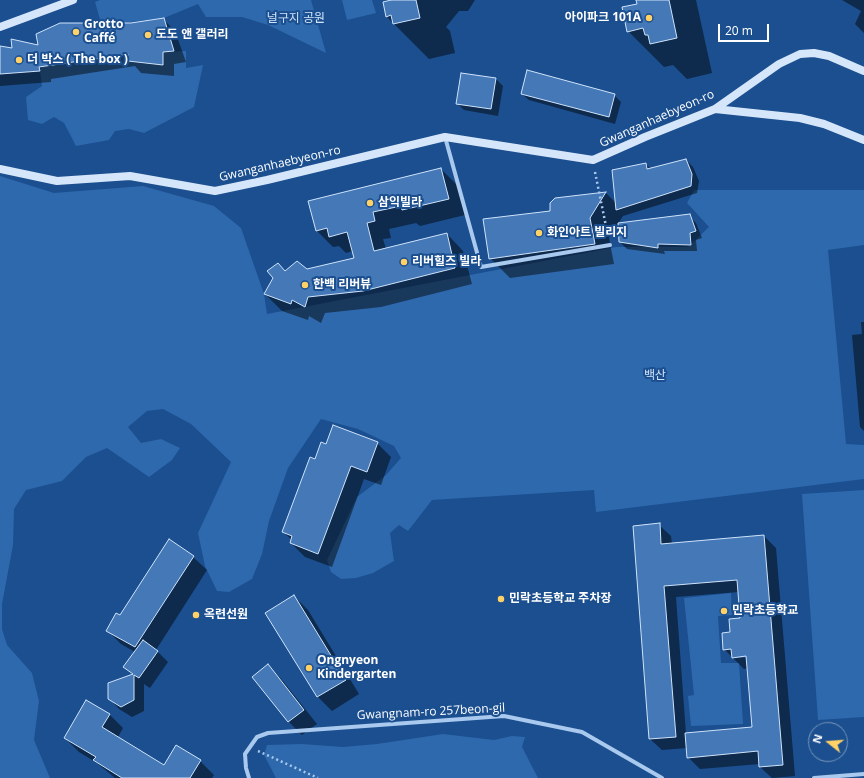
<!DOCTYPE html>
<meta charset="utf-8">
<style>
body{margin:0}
#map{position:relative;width:864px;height:778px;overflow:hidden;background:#1b4f8f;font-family:"Open Sans",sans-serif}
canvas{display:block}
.north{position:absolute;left:808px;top:722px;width:40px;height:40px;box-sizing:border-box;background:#1b4f8f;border:1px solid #7695bc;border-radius:50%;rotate:287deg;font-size:11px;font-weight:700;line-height:16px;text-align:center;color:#fff}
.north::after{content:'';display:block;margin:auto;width:14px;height:18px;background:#ffd166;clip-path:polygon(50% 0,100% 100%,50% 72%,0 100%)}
.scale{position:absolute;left:718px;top:24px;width:51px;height:18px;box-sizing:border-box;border:2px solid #fff;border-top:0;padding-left:5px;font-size:12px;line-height:14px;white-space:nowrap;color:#fff;-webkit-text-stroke:3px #1b4f8f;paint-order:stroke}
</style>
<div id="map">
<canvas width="864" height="778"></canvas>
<div class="north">N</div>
<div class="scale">20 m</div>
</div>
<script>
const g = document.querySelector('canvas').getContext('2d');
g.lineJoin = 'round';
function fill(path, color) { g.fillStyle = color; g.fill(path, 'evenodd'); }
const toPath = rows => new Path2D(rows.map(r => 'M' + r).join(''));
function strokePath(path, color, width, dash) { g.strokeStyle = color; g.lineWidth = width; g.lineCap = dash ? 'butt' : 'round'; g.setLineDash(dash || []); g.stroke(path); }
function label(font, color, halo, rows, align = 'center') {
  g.font = font + ' "Open Sans","Noto Sans KR",sans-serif'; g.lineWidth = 4; g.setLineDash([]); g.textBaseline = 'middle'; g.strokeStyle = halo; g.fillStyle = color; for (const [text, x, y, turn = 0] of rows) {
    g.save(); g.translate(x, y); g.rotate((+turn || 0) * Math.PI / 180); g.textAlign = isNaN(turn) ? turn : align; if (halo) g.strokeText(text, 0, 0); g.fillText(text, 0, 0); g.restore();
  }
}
const green = toPath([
 [100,0,311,0,326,53,268,25,242,17,206,17,198,4,164,18,122,23,101,23,95,2],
 [342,0,372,0,376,13,347,20],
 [127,47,128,61,163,52,186,51,186,68,203,65,194,107,144,133,129,129,115,131,109,140,76,146,64,123,54,117,42,124,28,120,26,97,42,86,40,71,42,67,120,55],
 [0,176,54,193,143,186,214,206,241,228,264,294,267,314,616,247,688,247,709,227,687,203,694,190,864,190,864,245,828,250,846,444,864,445,864,479,596,512,594,490,432,500,408,531,399,525,390,533,394,561,373,573,356,578,341,579,331,572,327,560,357,497,386,475,401,458,394,446,358,429,321,419,288,468,269,521,262,554,252,579,229,592,217,591,205,566,198,533,231,462,191,424,163,409,147,411,128,427,141,443,161,439,180,448,172,460,149,477,107,448,86,457,62,481,26,490,14,509,13,545,2,604,2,629,7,645,32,673,39,701,34,740,50,778,0,778],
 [864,490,864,717,818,720,802,494],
 [731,593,732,615,718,616,721,663,739,663,743,724,691,726,688,696,694,695,684,598],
 [443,734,494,740,512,736,525,737,522,747,538,778,276,778,264,755,267,745,302,744,343,747,377,744]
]);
const shadow = toPath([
 [392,0,475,0,468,11,459,11,446,27,450,31,455,53,429,59,386,16],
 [637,0,696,0,712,73,687,79,673,65,664,67,628,31,638,5],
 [842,0,864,0,864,33,855,24,861,11],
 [163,19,175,31,186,62,174,64,174,76,141,73,135,66,51,79,51,82,0,86,0,47,13,50,40,46,131,24],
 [496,79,503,86,498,116,464,110,457,103],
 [522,94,614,95,621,102,615,124,529,100],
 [686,160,693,167,699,181,697,193,623,216,609,238,614,264,510,278,490,258,551,212,556,199,606,193,617,204,646,164,651,169],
 [441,169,458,186,465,215,420,226,416,223,389,229,391,238,383,239,386,249,447,234,463,251,472,284,381,307,325,313,321,323,309,316,308,320,282,311,265,294,286,272,307,270,355,259,353,251,346,253,339,246,333,247,317,231],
 [689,216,696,223,702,238,696,240,697,251,664,251,665,254,627,249,620,242],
 [861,322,864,322,864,431,860,427,852,335,862,334],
 [377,443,391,457,381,485,364,479,332,567,305,557,291,543,292,540,283,532,316,460,327,445],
 [659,525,671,536,672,544,764,536,776,548,795,776,772,778,760,767,760,764,700,769,688,757,687,748,662,750,650,739],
 [739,592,741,619,731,633,724,649,744,669,748,668,753,728,686,734,676,597],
 [751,655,751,657,739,658,737,656],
 [193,557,207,570,156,650,168,662,150,688,144,684,144,711,132,717,119,709,109,698,133,675,125,667,135,652,121,644,108,631,120,617],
 [294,596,308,610,359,694,332,711,318,697,266,613],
 [268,666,282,680,317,724,302,735,289,722],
 [109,714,123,728,118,737,165,766,200,761,214,775,212,778,115,778,97,763,79,752,65,738]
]);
const building = toPath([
 [391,0,416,0,420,18,393,24,391,15,386,17,383,2,391,0],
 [636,0,669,0,677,38,650,44,648,35,645,35,643,28,627,32,622,7,637,4,636,0],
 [164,18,174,51,163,52,163,65,128,61,128,54,39,67,40,71,0,74,0,46,12,48,11,39,38,45,36,34,60,23,131,23,164,18],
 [527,70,615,94,609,117,521,94,527,70],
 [461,73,496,78,491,109,456,104,461,73],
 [686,159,692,174,691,186,616,210,612,170,646,163,647,169,686,159],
 [441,168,449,199,402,210,401,206,373,212,375,221,367,223,374,251,447,233,455,268,363,291,308,297,305,307,292,300,291,304,264,294,273,278,267,271,278,263,285,271,297,261,307,269,354,258,347,232,329,237,327,228,316,231,308,201,441,168],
 [606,192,590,218,595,244,489,259,483,219,550,211,550,203,555,198,606,192],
 [690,214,696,231,690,233,691,245,658,244,658,248,619,242,618,223,690,214],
 [333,425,378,442,367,472,351,466,318,554,290,543,292,536,282,532,310,457,315,459,321,442,326,444,333,425],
 [660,523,661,544,764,535,783,765,759,767,758,751,687,758,685,733,752,727,746,656,732,658,731,649,723,650,722,633,730,632,729,619,740,618,737,580,664,586,676,737,649,739,633,526,660,523],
 [169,539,194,556,135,647,106,631,116,613,120,615,169,539],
 [294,595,346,680,317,697,265,613,294,595],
 [143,640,158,651,139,678,134,675,134,700,121,707,108,699,108,683,133,674,123,667,143,640],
 [268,664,304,710,288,722,252,677,268,664],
 [86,700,110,714,102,727,164,765,176,745,201,760,190,778,122,778,93,760,96,757,64,738,86,700]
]);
const path = toPath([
 [595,172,608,236],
 [258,751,318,778]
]);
const street = toPath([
 [445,137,481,267,610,245],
 [249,778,246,768,245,754,257,737,268,733,504,716,582,732,662,778],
 [814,778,864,774]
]);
const secondary = toPath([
 [0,27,73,0],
 [715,109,800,118,824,124,864,140],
 [0,169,57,181,130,176,215,191,267,180,445,137,593,160,645,137,715,109,779,64,800,54,814,53,829,56,864,71]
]);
const markers = [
 [649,18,4,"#ffd166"],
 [76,32,4,"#ffd166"],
 [148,35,4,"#ffd166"],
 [19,60,4,"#ffd166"],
 [370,203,4,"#ffd166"],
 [539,233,4,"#ffd166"],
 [404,262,4,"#ffd166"],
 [305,285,4,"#ffd166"],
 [501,599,4,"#ffd166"],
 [724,611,4,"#ffd166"],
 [196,615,4,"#ffd166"],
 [309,668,4,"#ffd166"]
];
const poiNames = [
 ["아이파크 101A",641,18,"right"],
 ["Grotto",84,25],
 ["Caffé",84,39],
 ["도도 앤 갤러리",156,35],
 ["더 박스 ( The box )",27,60],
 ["삼익빌라",378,203],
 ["화인아트 빌리지",547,233],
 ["리버힐즈 빌라",412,262],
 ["한백 리버뷰",313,285],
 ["민락초등학교 주차장",509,599],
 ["민락초등학교",732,611],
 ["옥련선원",204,615],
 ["Ongnyeon",317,661],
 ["Kindergarten",317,675]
];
const parkNames = [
 ["널구지 공원",296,19],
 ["백산",655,376]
];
const streetNames = [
 ["Gwanganhaebyeon-ro",657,119,-24],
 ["Gwanganhaebyeon-ro",280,164,-13],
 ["Gwangnam-ro 257beon-gil",431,712,-3]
];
fill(green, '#2e69ad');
fill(shadow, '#0007');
fill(building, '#4478b7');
strokePath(building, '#cfe3fa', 1);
strokePath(path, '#a9c9ee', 2.5, [2, 3]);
strokePath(street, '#a9c9ee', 4);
strokePath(secondary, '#d6e6fa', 8);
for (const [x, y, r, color] of markers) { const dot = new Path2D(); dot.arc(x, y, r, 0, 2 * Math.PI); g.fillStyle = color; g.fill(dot); strokePath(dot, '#1b4f8f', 1.5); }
label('bold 12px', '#fff', '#1b4f8f', poiNames, 'left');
label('12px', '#cfe3fa', '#1b4f8f', parkNames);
label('12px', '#fff', '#1b4f8f', streetNames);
</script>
